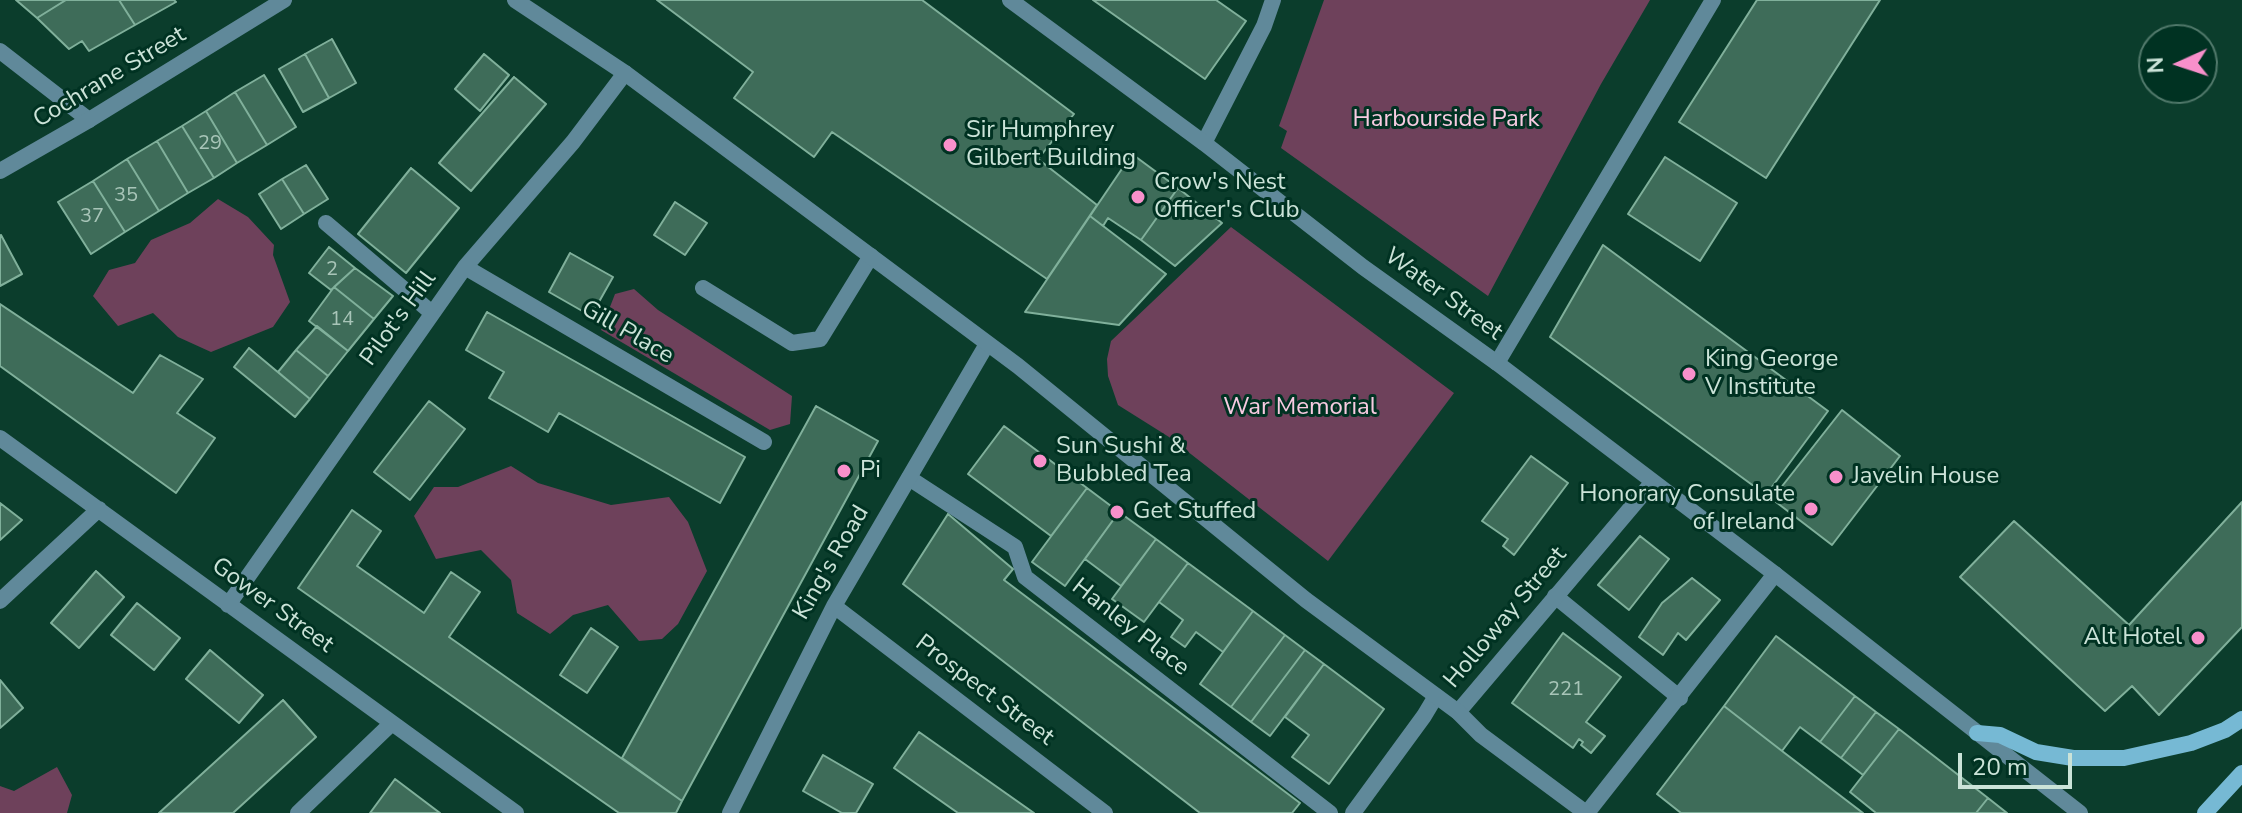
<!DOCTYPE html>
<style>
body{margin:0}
#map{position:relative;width:2242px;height:813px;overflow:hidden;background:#0b3d2c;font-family:"Nunito Sans",sans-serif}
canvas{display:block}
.north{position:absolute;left:2138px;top:24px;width:80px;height:80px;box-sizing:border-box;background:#003222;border:2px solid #51796b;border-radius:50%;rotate:267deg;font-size:22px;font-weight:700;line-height:32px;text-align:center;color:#cbe3d8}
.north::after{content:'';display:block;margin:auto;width:28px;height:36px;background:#f890cb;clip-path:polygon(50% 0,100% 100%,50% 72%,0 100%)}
.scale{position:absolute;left:1958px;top:753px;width:114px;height:36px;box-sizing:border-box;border:4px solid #cbe3d8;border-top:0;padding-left:10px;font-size:24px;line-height:28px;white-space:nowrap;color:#cbe3d8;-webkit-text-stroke:6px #003222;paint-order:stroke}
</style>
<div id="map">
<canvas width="2242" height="813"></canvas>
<div class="north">N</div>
<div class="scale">20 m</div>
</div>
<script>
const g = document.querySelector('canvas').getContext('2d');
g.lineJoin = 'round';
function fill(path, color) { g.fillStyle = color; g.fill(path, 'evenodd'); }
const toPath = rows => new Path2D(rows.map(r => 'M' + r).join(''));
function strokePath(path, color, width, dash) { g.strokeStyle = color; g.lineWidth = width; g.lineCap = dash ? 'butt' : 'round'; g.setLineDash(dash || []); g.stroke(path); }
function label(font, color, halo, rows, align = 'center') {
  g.font = font + ' "Nunito Sans",sans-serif'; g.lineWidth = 6; g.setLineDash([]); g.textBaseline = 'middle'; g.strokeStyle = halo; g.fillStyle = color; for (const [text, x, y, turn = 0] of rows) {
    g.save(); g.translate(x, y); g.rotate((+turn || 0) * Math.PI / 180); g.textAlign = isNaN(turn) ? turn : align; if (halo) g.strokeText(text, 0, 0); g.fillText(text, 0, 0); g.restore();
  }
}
const green = toPath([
 [1324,0,1650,0,1601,84,1488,296,1281,148,1287,131,1279,126],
 [218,199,248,217,274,245,273,255,290,302,273,327,211,352,178,337,153,313,118,326,93,296,109,270,135,263,151,240,190,223],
 [1231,227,1454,393,1328,561,1169,437,1118,405,1108,376,1107,359,1111,341],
 [634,289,658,310,792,396,790,424,770,430,601,330,615,294],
 [511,466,538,483,611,505,669,497,688,522,707,571,678,624,662,639,639,641,608,605,573,615,550,634,517,613,511,580,481,550,436,559,414,516,434,487,458,487],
 [57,767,72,795,67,813,0,813,0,786,14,791]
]);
const building = toPath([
 [16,0,66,0,37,18,16,0],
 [66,0,119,0,135,25,89,51,82,41,69,49,37,18,66,0],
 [119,0,174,0,176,2,135,25,119,0],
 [657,0,922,0,1074,114,1038,159,1097,205,1047,279,832,132,814,157,734,98,753,72,657,0],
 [1093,0,1216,0,1246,21,1205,79,1093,0],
 [1757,0,1880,0,1766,178,1679,122,1757,0],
 [332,39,356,83,329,98,305,54,332,39],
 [305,54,329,98,303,112,279,69,305,54],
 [484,54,509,75,480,111,455,89,484,54],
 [264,75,296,127,267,145,235,92,264,75],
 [514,77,546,104,471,191,439,163,514,77],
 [235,92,267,145,237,163,206,111,235,92],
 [206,111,237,163,214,178,182,126,206,111],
 [182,126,214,178,188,193,157,141,182,126],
 [157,141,188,193,159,211,127,159,157,141],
 [1132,154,1178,188,1141,240,1108,218,1103,226,1090,216,1132,154],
 [1665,157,1737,203,1700,261,1628,214,1665,157],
 [127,159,159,211,125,232,93,181,127,159],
 [306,165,328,199,304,214,282,179,306,165],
 [411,168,459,208,406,273,358,234,411,168],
 [282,179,304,214,281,229,259,194,282,179],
 [93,181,125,232,91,254,58,202,93,181],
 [1178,188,1222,223,1175,266,1141,240,1178,188],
 [675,202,707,223,685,255,654,235,675,202],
 [1090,216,1166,274,1119,325,1025,312,1090,216],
 [1,235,22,274,0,286,0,236,1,235],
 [1603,245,1828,411,1766,495,1550,337,1603,245],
 [329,247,355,268,331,290,309,273,329,247],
 [570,253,613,277,591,316,549,292,570,253],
 [355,268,393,296,374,319,334,287,355,268],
 [334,287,374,319,348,351,309,321,334,287],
 [0,304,133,393,160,355,203,379,177,413,215,438,176,493,0,366,0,304],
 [487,312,745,457,720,503,559,413,548,432,489,398,504,372,466,350,487,312],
 [317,326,348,351,328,376,296,350,317,326],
 [249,348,310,399,295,417,234,367,249,348],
 [296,350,328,376,310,399,278,372,296,350],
 [429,401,465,429,410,500,374,472,429,401],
 [816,406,878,441,682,801,622,758,816,406],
 [1842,410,1900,456,1832,545,1772,499,1842,410],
 [1004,426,1087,488,1051,536,968,474,1004,426],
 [1531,456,1568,483,1514,555,1503,546,1508,539,1482,521,1531,456],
 [1087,488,1119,512,1065,586,1032,562,1087,488],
 [2242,502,2242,627,2159,715,2132,686,2105,711,1960,577,2014,521,2129,625,2242,502],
 [0,503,22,520,0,540,0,503],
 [352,510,381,531,357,566,424,613,451,572,480,592,449,637,682,801,676,813,619,813,298,588,352,510],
 [1119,512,1156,539,1121,586,1085,559,1119,512],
 [948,514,1013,569,1004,580,1300,803,1292,813,1200,813,903,584,948,514],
 [1640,536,1669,559,1629,610,1598,585,1640,536],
 [1156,539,1188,563,1144,622,1112,599,1156,539],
 [1188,563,1253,611,1223,652,1196,632,1185,647,1171,637,1183,620,1159,602,1188,563],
 [96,571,124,597,79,648,51,623,96,571],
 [1692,578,1720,600,1686,640,1678,633,1663,655,1639,637,1662,603,1692,578],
 [137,603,180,638,154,670,111,635,137,603],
 [1253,611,1285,635,1231,707,1200,684,1253,611],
 [591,628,618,647,587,693,560,675,591,628],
 [1563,633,1621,677,1586,722,1605,736,1591,753,1581,745,1583,742,1579,739,1573,748,1512,703,1563,633],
 [1285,635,1305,650,1251,722,1231,707,1285,635],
 [1776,636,1855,696,1820,742,1800,727,1782,751,1724,706,1776,636],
 [210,650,263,695,239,723,186,679,210,650],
 [1305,650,1324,664,1270,736,1251,722,1305,650],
 [1324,664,1384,709,1329,784,1292,757,1309,735,1285,717,1324,664],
 [0,680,23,708,0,728,0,680],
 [1855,696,1876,712,1841,758,1820,742,1855,696],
 [283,700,316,737,233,813,159,813,283,700],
 [1724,706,1782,751,1863,813,1681,813,1657,794,1724,706],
 [1876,712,1899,729,1863,775,1841,758,1876,712],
 [1899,729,1988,798,1976,813,1876,813,1850,792,1899,729],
 [919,732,1034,813,958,813,894,768,919,732],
 [823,755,873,784,856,813,842,813,803,791,823,755],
 [395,779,440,813,370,813,395,779],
 [1988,798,2007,813,1976,813,1988,798]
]);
const service = toPath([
 [1204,143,1264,26,1273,0],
 [703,288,792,343,820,339,871,256],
 [1497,363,1713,0],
 [909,478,1015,547,1025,577,1330,813],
 [1555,596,1680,698]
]);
const minor = toPath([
 [0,51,89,120],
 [326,223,432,313],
 [465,267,764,442],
 [0,438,516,813],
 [0,601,99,509],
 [228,605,465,267,573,142,625,73],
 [834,606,1105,813],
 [1458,712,1652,483],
 [298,813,392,723],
 [730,813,834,606,987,344],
 [1353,813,1424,716,1436,696],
 [1587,813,1775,574]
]);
const tertiary = toPath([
 [515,0,625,73,1018,366,1306,600,1458,712,1481,735,1586,813],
 [1010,0,1204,143,1363,267,1497,363,1775,574,2080,813],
 [0,171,89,120,284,0]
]);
const secondary = toPath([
 [1977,733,2000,735,2036,752,2073,758,2124,758,2191,743,2225,730,2242,719],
 [2205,813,2242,773]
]);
const markers = [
 [950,145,8,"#f890cb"],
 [1138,197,8,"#f890cb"],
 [1689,374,8,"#f890cb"],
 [1040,461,8,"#f890cb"],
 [844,471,8,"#f890cb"],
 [1836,477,8,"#f890cb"],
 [1811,509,8,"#f890cb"],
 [1117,512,8,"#f890cb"],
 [2198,638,8,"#f890cb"]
];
const numberNames = [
 ["29",210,144],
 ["35",126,196],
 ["37",92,217],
 ["2",332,270],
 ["14",342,320],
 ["221",1566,690]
];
const streetNames = [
 ["Cochrane Street",110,78,-31],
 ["Water Street",1443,295,36],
 ["Pilot's Hill",399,319,-54],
 ["Gill Place",627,333,30],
 ["King's Road",832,563,-60],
 ["Gower Street",272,606,36],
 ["Holloway Street",1506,618,-50],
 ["Hanley Place",1130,628,38],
 ["Prospect Street",984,691,37]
];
const parkNames = [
 ["Harbourside Park",1446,120],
 ["War Memorial",1300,408]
];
const poiNames = [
 ["Sir Humphrey",966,131],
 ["Gilbert Building",966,159],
 ["Crow's Nest",1154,183],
 ["Officer's Club",1154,211],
 ["King George",1705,360],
 ["V Institute",1705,388],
 ["Sun Sushi &",1056,447],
 ["Bubbled Tea",1056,475],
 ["Pi",860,471],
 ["Javelin House",1852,477],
 ["Honorary Consulate",1795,495,"right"],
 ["of Ireland",1795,523,"right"],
 ["Get Stuffed",1133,512],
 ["Alt Hotel",2182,638,"right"]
];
fill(green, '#6e415b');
fill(building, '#3e6c59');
strokePath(building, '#80b09b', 2);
strokePath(service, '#60899a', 16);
strokePath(minor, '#60899a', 16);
strokePath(tertiary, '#60899a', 16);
strokePath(secondary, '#76b9d4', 16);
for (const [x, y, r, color] of markers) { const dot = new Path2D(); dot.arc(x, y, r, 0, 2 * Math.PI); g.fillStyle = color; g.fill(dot); strokePath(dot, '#003222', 3); }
label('20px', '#a8c5b8', null, numberNames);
label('24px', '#cbe3d8', '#003222', streetNames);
label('24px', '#f8cbe2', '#003222', parkNames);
label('24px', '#cbe3d8', '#003222', poiNames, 'left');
</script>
